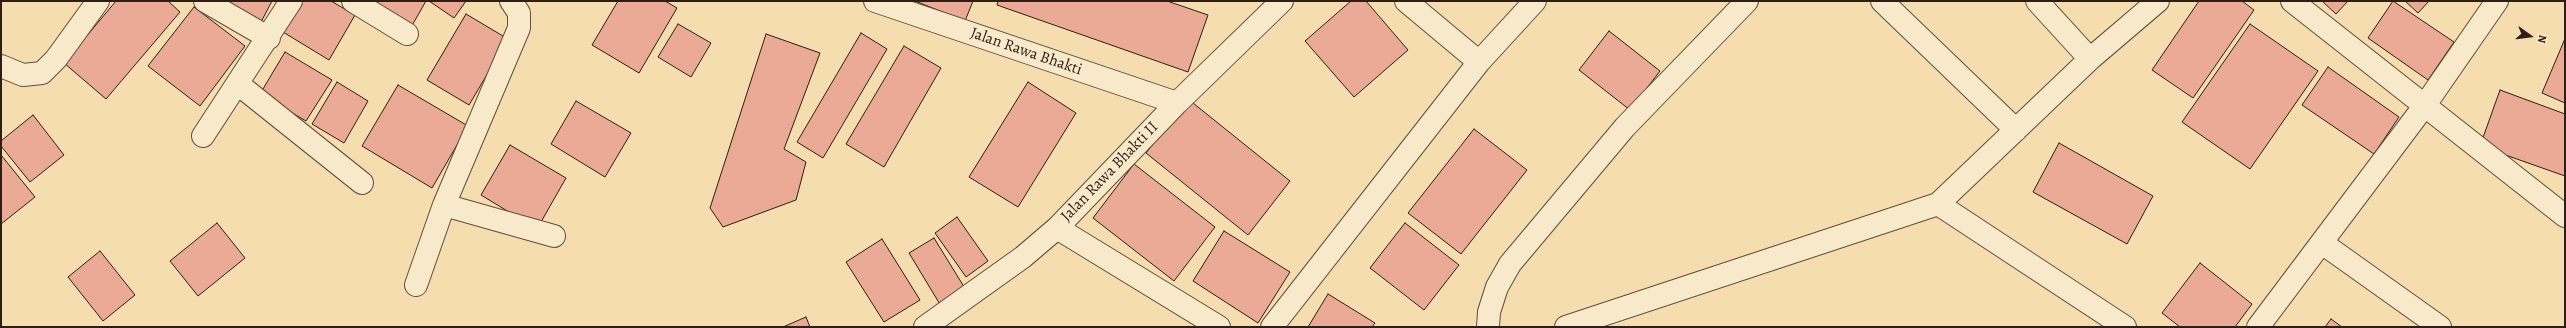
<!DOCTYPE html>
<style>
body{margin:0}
#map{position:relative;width:2566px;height:328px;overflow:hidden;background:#f5ddaf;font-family:Alegreya,serif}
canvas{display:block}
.frame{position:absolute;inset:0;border:2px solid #2d1e18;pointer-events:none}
.north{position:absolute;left:2510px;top:16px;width:40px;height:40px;-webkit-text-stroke:3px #f8e9cb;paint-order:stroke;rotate:104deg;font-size:11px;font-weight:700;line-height:16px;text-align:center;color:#2d1e18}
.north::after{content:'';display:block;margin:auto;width:14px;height:18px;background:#2d1e18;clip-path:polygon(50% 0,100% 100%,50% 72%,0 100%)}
</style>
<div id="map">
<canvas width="2566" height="328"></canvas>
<div class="frame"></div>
<div class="north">N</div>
</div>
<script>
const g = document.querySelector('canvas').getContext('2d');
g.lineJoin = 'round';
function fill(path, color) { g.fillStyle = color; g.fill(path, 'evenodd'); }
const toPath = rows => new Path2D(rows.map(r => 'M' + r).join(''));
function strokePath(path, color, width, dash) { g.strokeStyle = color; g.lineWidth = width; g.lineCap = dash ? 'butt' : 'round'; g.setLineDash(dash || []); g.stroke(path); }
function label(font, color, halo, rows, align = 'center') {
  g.font = font + ' Alegreya,serif'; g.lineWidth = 3; g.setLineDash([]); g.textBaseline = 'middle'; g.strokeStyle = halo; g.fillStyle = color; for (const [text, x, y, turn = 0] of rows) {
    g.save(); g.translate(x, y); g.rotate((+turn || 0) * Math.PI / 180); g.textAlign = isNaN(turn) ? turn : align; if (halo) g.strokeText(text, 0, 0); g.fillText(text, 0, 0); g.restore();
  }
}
const building = toPath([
 [116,1,168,1,180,12,106,99,64,63,116,1],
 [219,1,272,1,260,24,219,1],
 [302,1,331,1,355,15,329,60,283,32,302,1],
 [362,1,426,1,410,29,362,1],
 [429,1,466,1,454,18,429,1],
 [618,1,665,1,677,8,639,73,592,45,618,1],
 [915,1,973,1,965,21,915,1],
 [998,1,1167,1,1208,15,1188,72,997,5,998,1],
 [1351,1,1366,1,1408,50,1354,97,1305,41,1351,1],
 [2199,1,2242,1,2254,10,2193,98,2152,70,2199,1],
 [2322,1,2348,1,2336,14,2322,1],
 [2393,1,2454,42,2428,80,2368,38,2393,1],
 [2405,1,2429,1,2418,13,2405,1],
 [194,7,245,46,200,106,148,66,194,7],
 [466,14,508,39,469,105,427,80,466,14],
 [678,24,711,43,691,77,658,57,678,24],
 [2250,24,2318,71,2250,169,2182,122,2250,24],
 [1609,31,1660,71,1630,110,1579,70,1609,31],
 [861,33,887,49,823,158,797,142,861,33],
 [766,34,820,53,784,149,806,162,796,200,723,227,710,208,766,34],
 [2564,41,2565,41,2565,103,2542,93,2564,41],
 [904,46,941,68,884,167,846,144,904,46],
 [285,52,332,80,306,121,260,94,285,52],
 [2328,67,2399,117,2374,154,2302,105,2328,67],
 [337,82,368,101,344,143,312,124,337,82],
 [1028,82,1076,113,1018,207,969,177,1028,82],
 [398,85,468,126,432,188,362,146,398,85],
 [2500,90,2565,114,2565,176,2480,146,2500,90],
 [1188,99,1290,181,1248,235,1146,153,1188,99],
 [576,101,631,133,605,177,551,144,576,101],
 [33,115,64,155,30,182,1,146,1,141,33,115],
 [1474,129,1527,170,1461,254,1408,213,1474,129],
 [2059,143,2153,196,2127,244,2033,192,2059,143],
 [510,145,566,178,537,229,481,195,510,145],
 [1,155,35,197,1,224,1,155],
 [1134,164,1215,227,1174,281,1093,218,1134,164],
 [957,217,988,261,966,277,935,233,957,217],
 [217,223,245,258,198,296,170,261,217,223],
 [1405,223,1459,265,1424,310,1370,268,1405,223],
 [1224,231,1290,272,1258,323,1193,281,1224,231],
 [934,238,966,290,941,306,909,253,934,238],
 [882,239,920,300,884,322,846,262,882,239],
 [100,251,135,295,103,321,68,277,100,251],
 [2200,263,2252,304,2235,327,2180,327,2162,313,2200,263],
 [1328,294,1375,323,1372,327,1308,327,1328,294],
 [806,317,810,327,783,327,806,317],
 [2331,319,2342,327,2325,327,2331,319]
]);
const street = toPath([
 [205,1,269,38],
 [353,1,407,34],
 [875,1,1177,103],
 [1406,1,1479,62],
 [1882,1,2016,130],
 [2037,1,2090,59],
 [2292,1,2565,216],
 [1,66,23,75,42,73,56,59,98,1],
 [238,84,362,183],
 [203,136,291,1],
 [1938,204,2125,327],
 [444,205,554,236],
 [1057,228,1219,327],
 [2322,243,2440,327],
 [416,285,444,205,519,28,519,13,511,1],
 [925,327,1023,257,1057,228,1177,103,1282,1],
 [1272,327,1479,62,1535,1],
 [1488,327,1489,312,1497,287,1510,264,1625,127,1747,1],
 [1566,327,1938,204,2090,59,2158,1],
 [2258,327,2425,105,2497,1]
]);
const streetNames = [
 ["Jalan Rawa Bhakti",1026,52,19],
 ["Jalan Rawa Bhakti II",1110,172,-46]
];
fill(building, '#eaaa96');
strokePath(building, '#2d1e18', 1);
strokePath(street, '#5f4e3e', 24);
strokePath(street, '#f8e9cb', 22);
label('16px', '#2d1e18', '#f8e9cb', streetNames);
</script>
